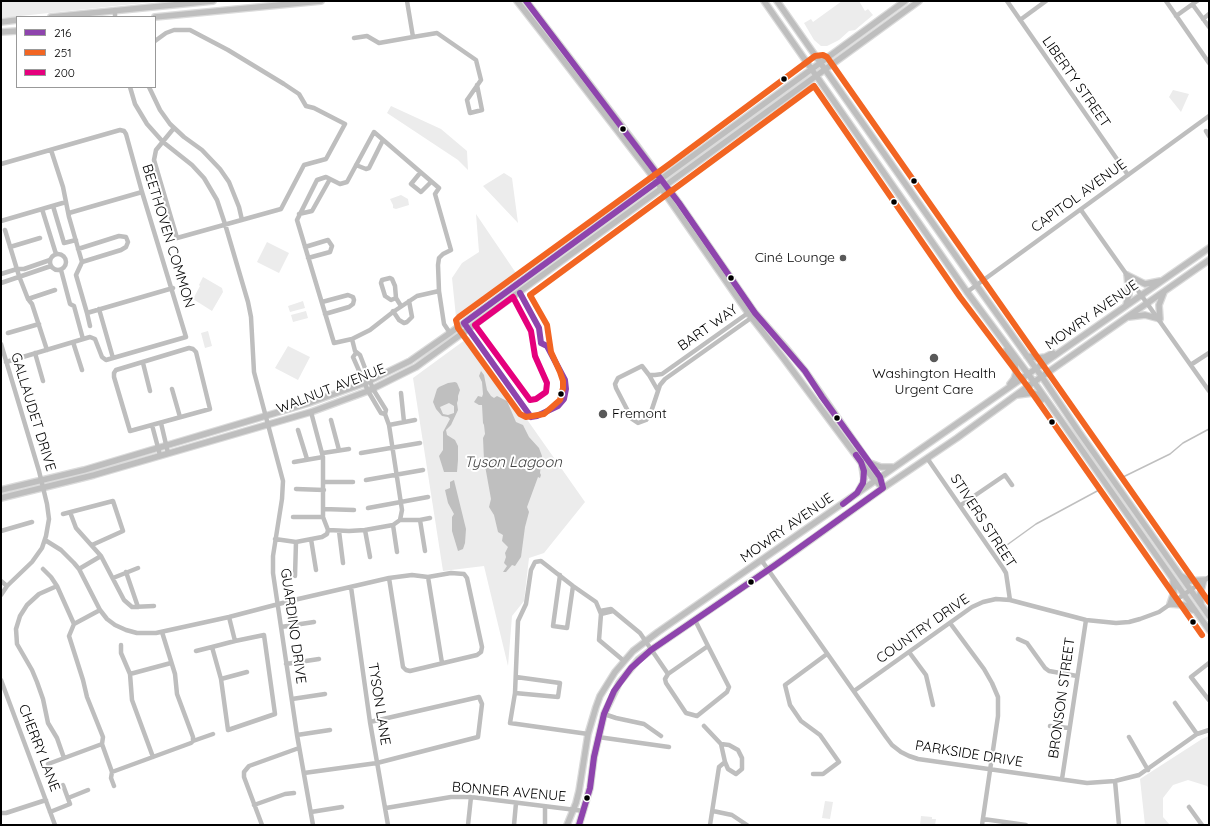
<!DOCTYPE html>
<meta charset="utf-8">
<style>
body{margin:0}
#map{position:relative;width:1210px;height:826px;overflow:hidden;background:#fff;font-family:Quicksand,sans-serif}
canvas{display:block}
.frame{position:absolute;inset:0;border:2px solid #000;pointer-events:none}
.legend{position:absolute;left:16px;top:16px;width:140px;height:72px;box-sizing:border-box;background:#fff;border:1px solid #999;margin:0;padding:5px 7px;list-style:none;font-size:12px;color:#000}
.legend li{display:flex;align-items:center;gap:8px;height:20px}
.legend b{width:20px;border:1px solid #999}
</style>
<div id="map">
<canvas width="1210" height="826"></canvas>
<div class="frame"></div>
<ul class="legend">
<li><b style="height:5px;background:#8e44ad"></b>216</li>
<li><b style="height:5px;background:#f26522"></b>251</li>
<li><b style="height:5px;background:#e5007d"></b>200</li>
</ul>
</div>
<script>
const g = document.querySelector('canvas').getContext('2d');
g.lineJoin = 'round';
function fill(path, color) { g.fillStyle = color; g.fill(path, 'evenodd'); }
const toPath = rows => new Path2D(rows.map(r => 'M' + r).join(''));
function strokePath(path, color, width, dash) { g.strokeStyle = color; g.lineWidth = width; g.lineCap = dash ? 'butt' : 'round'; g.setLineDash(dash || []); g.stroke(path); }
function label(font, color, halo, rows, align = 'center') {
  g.font = font + ' Quicksand,sans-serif'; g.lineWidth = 4; g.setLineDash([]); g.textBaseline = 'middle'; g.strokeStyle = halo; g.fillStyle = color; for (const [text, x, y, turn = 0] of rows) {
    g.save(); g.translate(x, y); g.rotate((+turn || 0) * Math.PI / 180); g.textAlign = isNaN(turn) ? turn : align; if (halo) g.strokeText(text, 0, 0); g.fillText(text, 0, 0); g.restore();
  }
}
const green = toPath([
 [1,1,164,1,1,18],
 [842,1,859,1,865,11,868,9,873,15,855,30,849,31,839,40,827,46,821,46,814,40,804,23,811,19,813,22],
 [1173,90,1189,94,1181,112,1169,97],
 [391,106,441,129,467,151,468,170,458,160,387,113],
 [504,173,512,178,518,223,483,186],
 [401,195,408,199,409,205,396,209,393,208,393,205,390,199],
 [476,214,518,276,456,317,452,278,462,263,479,252],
 [267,242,289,253,279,273,257,262],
 [203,277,222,288,223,292,212,311,193,299,200,286,199,285],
 [303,301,305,308,290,312,288,306],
 [306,311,308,318,293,322,291,315],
 [208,331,212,346,205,348,201,333],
 [469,337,585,502,544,553,529,558,524,601,512,616,508,666,484,566,443,571,413,378],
 [288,346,310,357,298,380,275,368],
 [1209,736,1209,789,1207,786,1188,780,1173,785,1163,798,1163,817,1170,825,1145,825,1140,779,1202,739],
 [825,801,833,802,830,819,822,818],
 [921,816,932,817,932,819,936,819,935,825,920,825]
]);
const water = toPath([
 [481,371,484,375,487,390,491,396,494,398,497,396,507,401,516,422,523,425,529,437,539,448,542,456,540,473,541,475,540,478,538,477,527,507,529,512,525,527,521,557,515,566,512,565,506,572,503,572,507,566,504,563,506,557,505,553,508,547,502,541,503,535,498,532,494,515,489,507,491,499,484,460,483,438,485,434,484,425,483,423,482,405,479,405,474,402,478,396,482,397,483,394,482,382,479,376],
 [455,382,457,383,460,390,458,396,458,400,457,403,458,410,451,425,446,430,447,435,455,440,458,446,458,460,457,472,444,472,439,456,443,450,443,432,450,419,448,417,442,416,436,409,433,402,437,389,439,387,448,383],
 [449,403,454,406,454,413,448,415,443,414,440,407],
 [454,480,466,529,465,543,463,549,458,551,452,531,452,517,454,514,448,503,445,490,450,488,450,482]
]);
const stream = toPath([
 [1121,478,1170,454,1183,443,1209,429],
 [1000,550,1036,524,1099,490]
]);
const minor = toPath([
 [407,1,413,37,437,33,476,60,481,80,467,100,470,113,482,110,477,85],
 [1007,1,1128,175],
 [1166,1,1209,63],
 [1193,5,1209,27],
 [115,10,115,17],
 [1176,16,1197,1],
 [1203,19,1209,14],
 [1020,20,1046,1],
 [354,38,367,36,379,43,413,37],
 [155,41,166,33,174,30,190,30,228,50,284,84,299,94,306,106,314,108,345,124,326,159,304,165,281,209,177,238,154,160,156,150,174,128],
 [130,87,135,104,147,124,163,142,192,165,204,178,217,200,225,224,248,302,251,317,254,372,283,481,282,499,273,556,273,573,297,735,313,825],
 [149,87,160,110,170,124,184,137,202,150,220,169,229,182,239,207,242,220],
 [1206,131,1209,136],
 [51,150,63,187,69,217,82,262,76,275,87,313,173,288],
 [1,164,120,130,124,131,126,134,142,192,186,337,106,360,102,357,95,339,90,337,6,362],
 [356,165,366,169,369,168,383,140],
 [420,173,411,184,421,192,431,182],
 [53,206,64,243,76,240],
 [42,209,56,254],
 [1081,210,1209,391],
 [69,213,142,192],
 [299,214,312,211,330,179],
 [1,221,66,202],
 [5,230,19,276,28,299,32,304,47,350],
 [10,247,40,238],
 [305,247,328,240,332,246,330,252,308,258],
 [78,249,119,236,126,237,128,242,126,247,121,250,82,262],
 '50 262a8 8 0 1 1 16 0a8 8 0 1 1-16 0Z',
 [61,270,70,304,74,306,83,339],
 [1,274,17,269,24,269,50,260],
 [1,283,51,266],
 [439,291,417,296,393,312,370,330,352,339,334,343,297,220,317,180,326,177,340,184,347,182,374,132,439,188,435,194,451,250,443,254,439,258,438,265,439,291,444,324,450,333],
 [967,292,1209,116],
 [396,298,395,286,392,279,390,278,382,280,381,283,385,296,391,300,396,298,401,306],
 [28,299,55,290],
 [322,302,348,295,353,297,354,300,353,304,349,307,325,314],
 [99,309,113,358],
 [393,311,399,320,404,323,407,322,412,317,409,301],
 [87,313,90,326],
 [748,313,755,313,751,318,665,379,660,385,650,415,646,420,638,423,632,419,616,388,615,384,618,378,642,366,649,375,655,375,662,374,748,313],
 [8,333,39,324],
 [73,342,82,370],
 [1,344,39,471,47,504,49,519,46,536,42,548,32,562,7,586,1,595],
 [189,348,193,349,196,352,210,409,130,431,114,377,114,373,116,370,189,348],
 [35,353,43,381],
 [356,353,353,357,368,391,378,408,381,413,385,414],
 [143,363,150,391],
 [1192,364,1209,353],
 [649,375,657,389],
 [172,389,180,417],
 [401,393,404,422],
 [311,412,323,457,323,517,328,530,349,531,365,530,393,525,400,520,402,510,389,425,385,414,386,410,373,389,360,355,355,351,352,339],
 [331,420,339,450],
 [161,423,168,453],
 [152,425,160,455],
 [389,425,415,420],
 [298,430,307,459],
 [323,453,349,449],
 [361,453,420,443],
 [927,458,1003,568,1006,573,1010,600],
 [294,462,323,457],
 [366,480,423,470],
 [324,482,353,482],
 [296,489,324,490],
 [961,505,1005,475,1012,485],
 [368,508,428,497],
 [323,509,354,510],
 [70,512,76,528,101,556,124,600,132,607,154,606],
 [63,514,113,501,123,531,92,545],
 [293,517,323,517],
 [400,520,420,520,430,518],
 [420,520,425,551],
 [393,525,397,552],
 [365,530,370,557],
 [1,531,32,522],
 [339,531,343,563],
 [275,539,296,542,322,537,327,534,328,530],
 [311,539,316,570],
 [45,540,61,550,74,563,79,569,100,610,107,619,115,625,126,630,137,633,156,633,229,617,294,600,389,578,412,575,428,577,451,573,464,574,467,578,482,647,481,652,477,655,410,671,406,670,403,667,389,578],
 [762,561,886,737,892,745,901,752,909,756,918,759,1087,783,1115,781,1139,775,1197,734,1209,730],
 [43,569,51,577,57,586,74,624],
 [79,569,101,556],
 [126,572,138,607],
 [560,575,553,626,567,628,573,586],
 [295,576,296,542],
 [428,577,442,663],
 [113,578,138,568],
 [1,581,7,586],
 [57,586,39,594,27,605,20,616,16,629,17,644,32,670,37,682,43,699,48,723,57,738,64,758],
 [351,587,370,722,388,825],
 [100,610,74,624,69,636,83,680,87,697,103,737,102,744,112,772,111,778,114,786],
 [600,611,611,609,640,633,668,674],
 [601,614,613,611],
 [229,617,235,641],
 [695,620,708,646,729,687,727,692,697,716,686,713,666,683,665,679,668,674,708,646],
 [950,623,984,669,992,683,998,697,998,716,982,825],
 [281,627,314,622],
 [162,632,175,674,177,694,193,737,193,741],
 [1018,639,1027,643,1045,668,1049,671,1077,676],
 [121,645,121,653,130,674,132,700,153,757],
 [196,651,212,647,235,641,264,635,275,714,228,730,221,679,212,647],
 [909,652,926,675,933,705],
 [1209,663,1191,677,1209,700],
 [286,664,319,659],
 [130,674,171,663],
 [221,679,247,672],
 [1,680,55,825],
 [854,691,972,607,983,602,996,599,1010,600,1086,620,1116,623,1129,622,1140,619,1159,612,1209,577],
 [515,693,558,697,560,683,516,677],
 [292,699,325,694],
 [1175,703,1197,734],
 [604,714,616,718,644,724,661,736],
 [704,726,721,744,725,762,728,769,736,774,742,769,742,758,738,750,729,745,721,744],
 [1050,726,1069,728],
 [588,734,510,723,515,693,518,621,526,604,531,570,535,562,541,561,573,586,596,602,601,614,599,640,624,661],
 [297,735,330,730],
 [598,737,669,747],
 [1129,737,1148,770],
 [48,764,102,744],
 [112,772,191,743,193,741,213,734],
 [304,773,377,763,478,737,482,704,479,697,370,722],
 [813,774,823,774,839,762,820,735,801,721,790,705,785,685,827,654],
 [1062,779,1086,620],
 [1115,781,1119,825],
 [68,798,88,790],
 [254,805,285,794,294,793],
 [545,807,545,825],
 [1189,807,1202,825],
 [386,808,451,797,471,797,584,811],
 [713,811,732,815,747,825],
 [50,812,70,804,63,785],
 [311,812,342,807],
 [1,813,6,813,46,800],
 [983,819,1026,825],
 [262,825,244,777,244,772,249,766,299,748],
 [468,825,471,797],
 [514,825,516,803],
 [710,825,719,767,725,762]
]);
const major = toPath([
 [517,1,549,42,657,182,748,313,784,359,872,477,883,488],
 [526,1,637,146,679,203,755,313,787,349,805,371,881,480],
 [764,1,967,292,1034,382,1209,630],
 [777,1,972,279,1042,377,1079,432,1209,616],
 [51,17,213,1],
 [155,17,321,1],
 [1,22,17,20],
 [1,32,17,31],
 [1127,275,1145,284,1160,281],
 [1126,305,1129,294,1127,275],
 [1129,317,1145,315,1160,319,1159,305,1164,292],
 [1007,349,1009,357,1015,365,1016,373,1014,379,1010,384],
 [1027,356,1038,358,1045,357,1053,353],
 [1017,395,1033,393,1039,395,1043,399],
 [870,463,881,467,892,467],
 [1,490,84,470,309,403,365,383,410,361,450,333,905,1],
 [859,490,863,483,864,479,862,466],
 [1,498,94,475,311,412,368,391,416,367,919,1],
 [1181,576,1190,581,1204,580,1200,594,1201,603],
 [1173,581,1174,592,1170,604,1184,605,1193,610],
 [567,825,576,803,579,791,588,734,596,707,600,696,615,672,633,651,658,632,1209,248],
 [579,825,590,788,594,757,604,714,619,683,638,660,651,650,794,552,883,488,957,438,1034,382,1209,260]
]);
const bus1 = toPath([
 [526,1,679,203,755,313,805,371,822,397,880,477,883,488,774,566,651,650,631,668,614,691,604,714,594,757,590,788,579,825],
 [520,293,539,328,541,343],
 [464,323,661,179],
 [464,323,531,417],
 [531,417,537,416,558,406,564,399,566,389,565,380,547,346,541,343],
 [843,504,857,493,863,483,864,471,861,462,856,455]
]);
const bus2 = toPath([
 [1202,635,1028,387,960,297,814,86,530,295,547,325,551,352,560,372,563,381,563,388,560,400,544,414,526,417,520,414,458,328,456,320,459,317,671,163,815,56,823,55,827,57,1209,602]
]);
const bus3 = toPath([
 [513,297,531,331,535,356,547,383,546,392,536,399,530,400,475,325,513,297]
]);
const markers = [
 [784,79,3.5,"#000"],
 [623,129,3.5,"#000"],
 [914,181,3.5,"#000"],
 [894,202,3.5,"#000"],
 [843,258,4,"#595959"],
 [731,278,3.5,"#000"],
 [934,358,5,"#595959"],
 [561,394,3.5,"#000"],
 [603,414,5,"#595959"],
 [837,418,3.5,"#000"],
 [1052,422,3.5,"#000"],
 [751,582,3.5,"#000"],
 [1193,622,3.5,"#000"],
 [587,798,3.5,"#000"]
];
const streetNames = [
 ["LIBERTY STREET",1076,82,55],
 ["CAPITOL AVENUE",1079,196,-36],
 ["BEETHOVEN COMMON",168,236,73],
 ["MOWRY AVENUE",1092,315,-35],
 ["BART WAY",708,328,-35],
 ["WALNUT AVENUE",331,389,-21],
 ["GALLAUDET DRIVE",33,412,73],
 ["STIVERS STREET",983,521,57],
 ["MOWRY AVENUE",787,528,-35],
 ["GUARDINO DRIVE",293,626,82],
 ["COUNTRY DRIVE",923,629,-35],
 ["BRONSON STREET",1062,698,-82],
 ["TYSON LANE",379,704,81],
 ["CHERRY LANE",39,748,69],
 ["PARKSIDE DRIVE",969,754,9],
 ["BONNER AVENUE",509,792,5]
];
const poiNames = [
 ["Ciné Lounge",835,258],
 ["Washington Health",934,374,"center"],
 ["Urgent Care",934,390,"center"],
 ["Fremont",612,414,"left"]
];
const waterNames = [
 ["Tyson Lagoon",513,462]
];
fill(green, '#ececec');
fill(water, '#bfbfbf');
strokePath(stream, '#bfbfbf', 1.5);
strokePath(major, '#dbdbdb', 8);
strokePath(minor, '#bebebe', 4.5);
strokePath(major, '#bebebe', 5.5);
strokePath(bus1, '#8e44ad', 6);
strokePath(bus2, '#f26522', 6);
strokePath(bus3, '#e5007d', 6);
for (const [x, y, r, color] of markers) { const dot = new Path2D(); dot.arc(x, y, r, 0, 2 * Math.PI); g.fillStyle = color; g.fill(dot); strokePath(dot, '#fff', 1.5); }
label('14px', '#000', '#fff', streetNames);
label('14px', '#000', '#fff', poiNames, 'right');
label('italic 15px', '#444', '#fff', waterNames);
</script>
